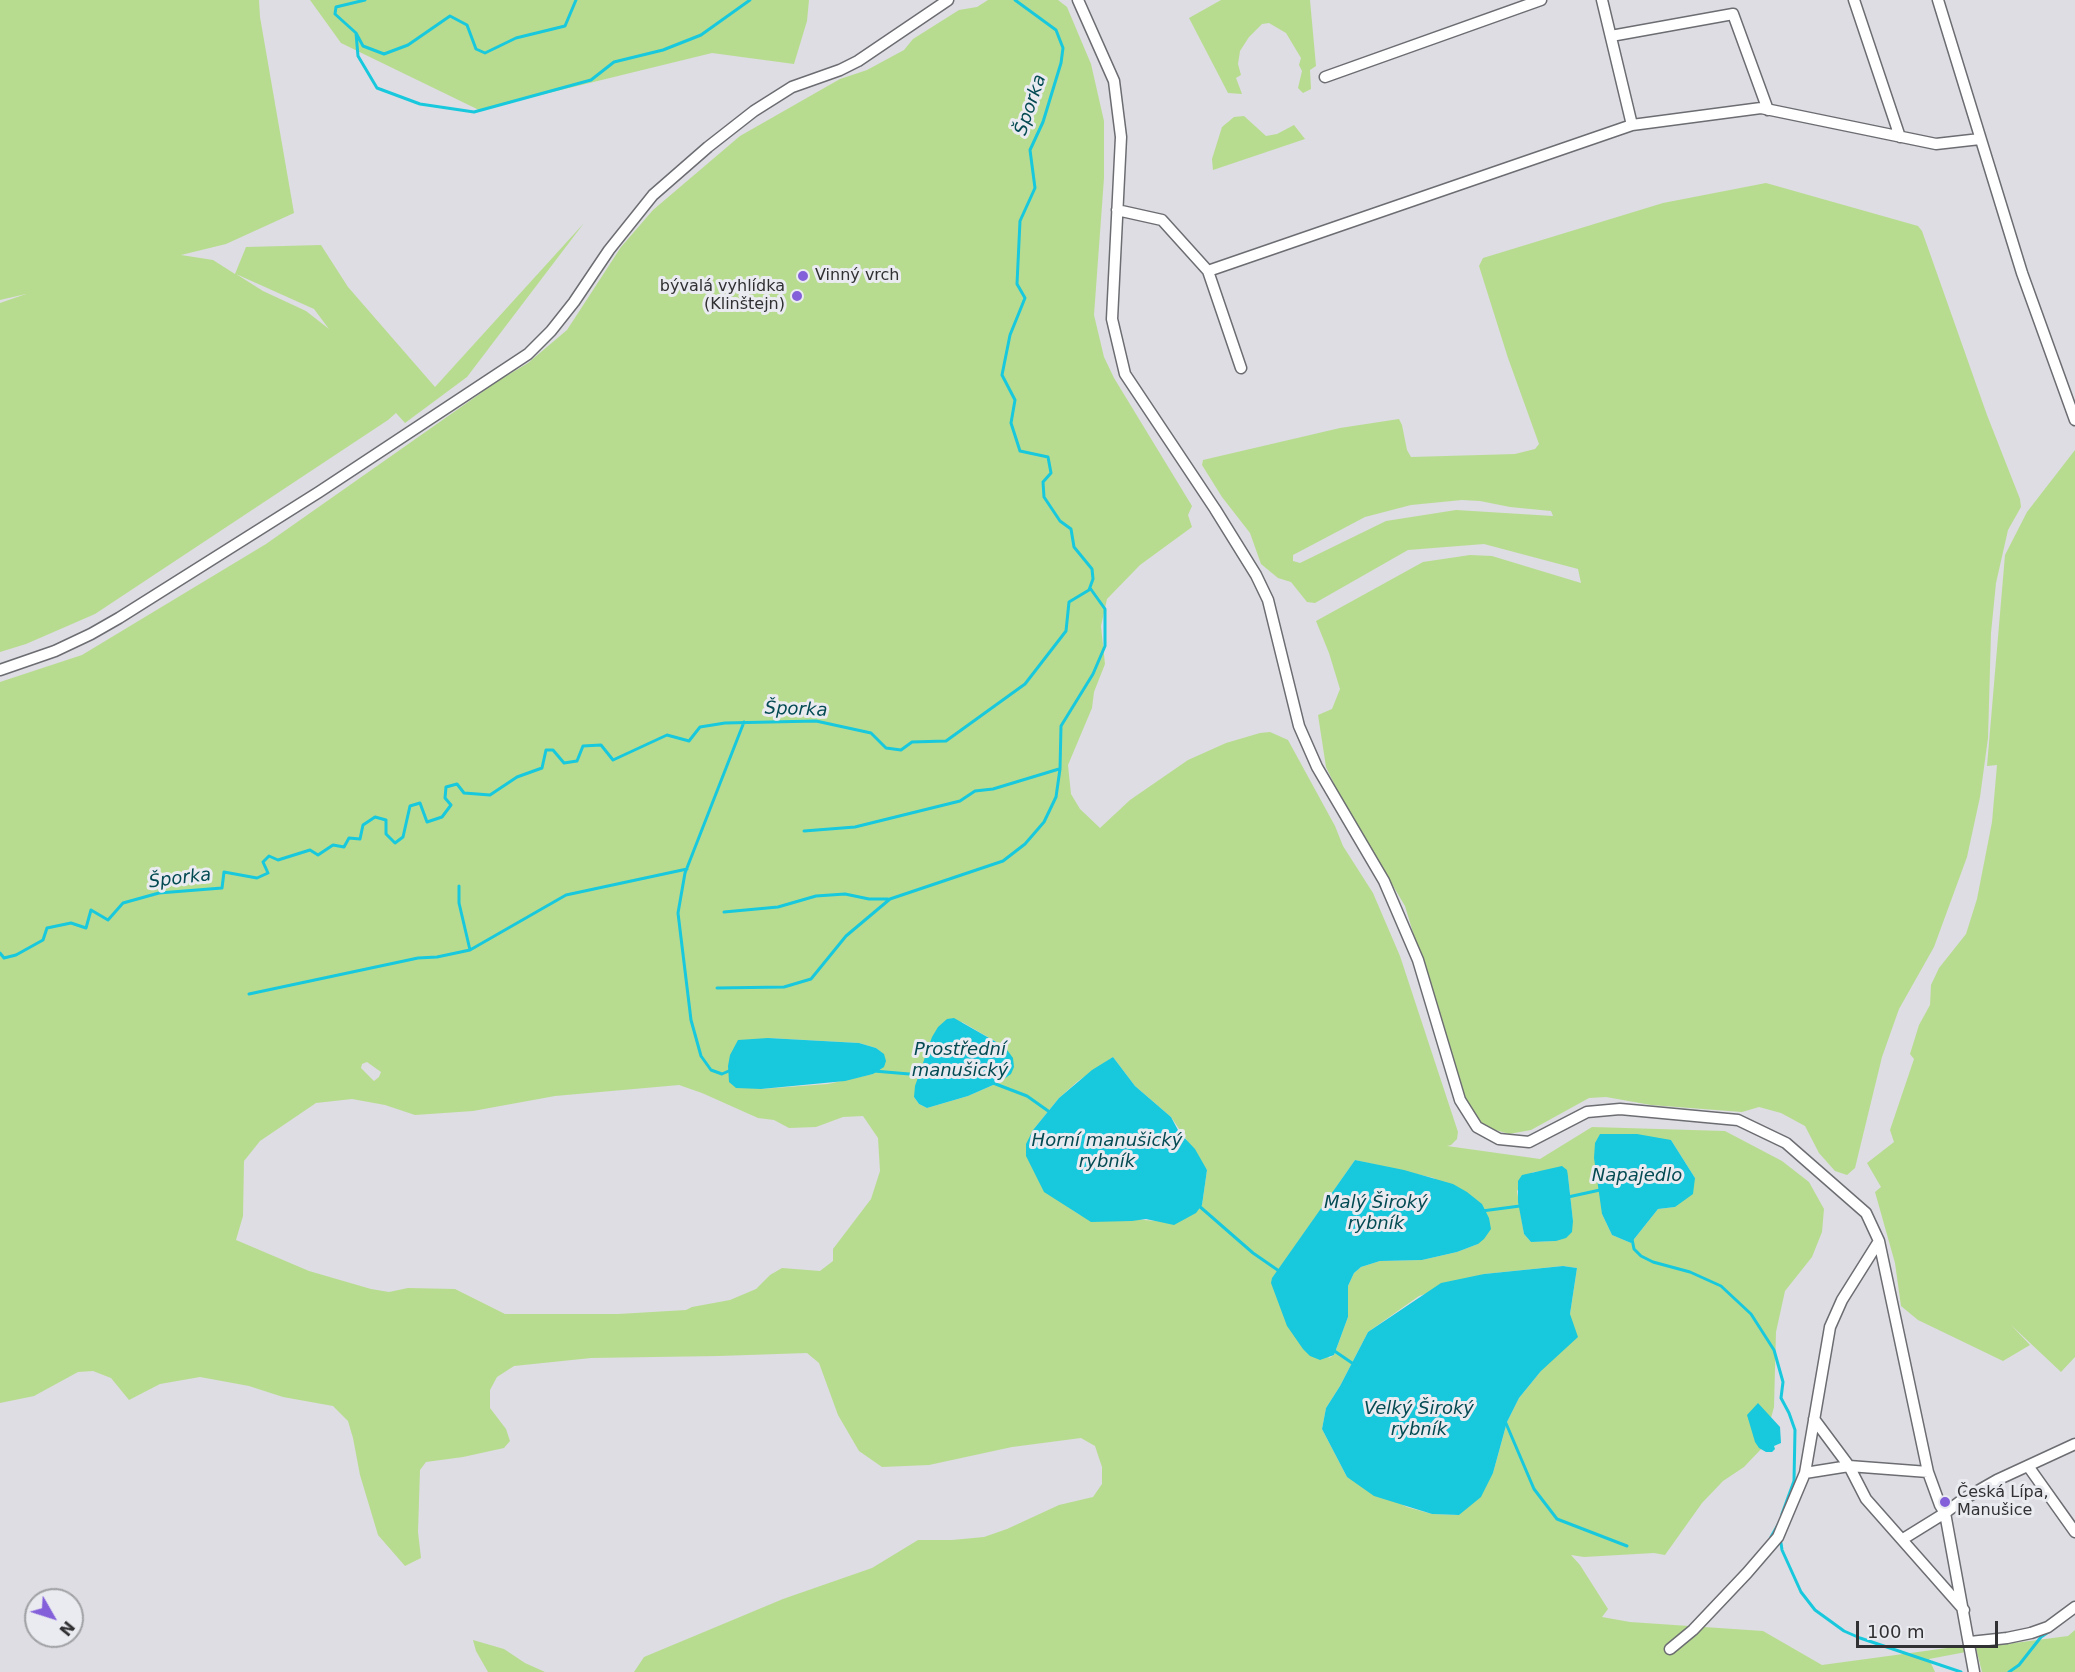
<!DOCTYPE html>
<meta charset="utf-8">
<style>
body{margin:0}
#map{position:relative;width:2075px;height:1672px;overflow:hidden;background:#dddde3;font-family:"DejaVu Sans",sans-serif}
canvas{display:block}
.north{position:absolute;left:24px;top:1588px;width:60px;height:60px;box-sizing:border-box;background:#eaebf0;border:2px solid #a0a1a4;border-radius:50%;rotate:129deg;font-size:16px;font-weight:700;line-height:24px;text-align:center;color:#313133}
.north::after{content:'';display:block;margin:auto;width:21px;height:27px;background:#835fda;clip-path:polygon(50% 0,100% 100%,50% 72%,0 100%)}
.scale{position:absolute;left:1856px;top:1621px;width:142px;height:27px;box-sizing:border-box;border:3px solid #313133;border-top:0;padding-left:8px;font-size:18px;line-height:21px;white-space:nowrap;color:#313133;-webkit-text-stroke:4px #eaebf0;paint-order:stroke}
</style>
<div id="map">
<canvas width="2075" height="1672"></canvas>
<div class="north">N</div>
<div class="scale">100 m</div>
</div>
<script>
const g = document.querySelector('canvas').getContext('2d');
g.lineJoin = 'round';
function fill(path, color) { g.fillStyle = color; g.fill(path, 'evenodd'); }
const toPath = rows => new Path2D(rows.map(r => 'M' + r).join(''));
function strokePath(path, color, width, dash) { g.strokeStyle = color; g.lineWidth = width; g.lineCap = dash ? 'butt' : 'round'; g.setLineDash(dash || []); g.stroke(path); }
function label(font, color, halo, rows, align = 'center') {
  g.font = font + ' "DejaVu Sans",sans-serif'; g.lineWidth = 6; g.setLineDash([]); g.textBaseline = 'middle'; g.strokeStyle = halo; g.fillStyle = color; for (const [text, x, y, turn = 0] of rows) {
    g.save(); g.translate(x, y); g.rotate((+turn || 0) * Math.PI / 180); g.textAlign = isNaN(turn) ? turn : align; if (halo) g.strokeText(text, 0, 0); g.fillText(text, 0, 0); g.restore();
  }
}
const green = toPath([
 [0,0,259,0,260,17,294,213,226,244,181,255,213,260,235,274,246,247,321,245,348,287,435,387,584,223,467,377,405,423,396,413,388,420,95,614,26,644,0,652,0,303,26,294,0,300],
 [236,274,314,309,329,329,306,311,263,291],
 [310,0,809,0,807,21,794,64,712,53,479,110,341,43],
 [988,0,1058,0,1067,7,1091,64,1104,121,1104,178,1094,315,1104,357,1114,378,1192,506,1188,515,1192,527,1140,565,1107,599,1101,626,1105,664,1094,692,1092,708,1068,765,1071,794,1080,809,1100,828,1130,800,1188,760,1226,743,1260,733,1270,732,1288,740,1335,826,1343,846,1373,893,1400,956,1458,1132,1457,1139,1451,1145,1447,1146,1540,1159,1592,1127,1725,1131,1782,1161,1809,1182,1824,1209,1822,1232,1812,1257,1785,1291,1776,1332,1774,1407,1763,1447,1744,1467,1723,1481,1702,1503,1665,1555,1654,1553,1584,1557,1571,1555,1580,1565,1608,1609,1602,1617,1630,1622,1763,1631,1822,1665,1962,1646,1967,1649,1966,1652,1929,1659,1935,1672,634,1672,644,1657,783,1599,872,1568,918,1540,952,1540,984,1537,1007,1529,1059,1505,1093,1497,1102,1484,1102,1467,1095,1446,1081,1438,1012,1447,929,1465,882,1467,859,1451,838,1415,819,1363,807,1353,719,1356,591,1358,514,1366,497,1377,490,1390,490,1408,506,1429,510,1441,504,1448,463,1457,426,1462,420,1470,418,1532,421,1558,405,1566,378,1535,360,1475,353,1438,348,1421,333,1406,283,1397,249,1386,200,1377,160,1384,129,1400,111,1378,93,1371,78,1372,34,1396,0,1403,0,682,82,655,266,544,498,381,528,363,567,330,621,247,653,210,740,136,840,79,867,70,904,50,913,39,959,10,977,7],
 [962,1022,1005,1047,1000,1082,968,1096,927,1108,919,1104,914,1097],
 [768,1038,859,1043,876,1048,883,1054,873,1074,828,1084,761,1089],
 [1113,1057,1135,1086,1171,1117,1207,1170,1202,1205,1157,1221,1080,1215,1065,1205,1033,1130,1059,1098,1078,1081],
 [367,1062,381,1072,379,1077,374,1081,361,1068,362,1064],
 [679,1085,702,1093,758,1118,774,1120,789,1128,816,1127,843,1117,863,1116,878,1138,880,1171,871,1199,833,1249,833,1261,820,1271,782,1268,770,1275,756,1289,730,1300,692,1307,686,1310,618,1314,505,1314,455,1289,408,1288,389,1292,371,1289,309,1271,236,1240,243,1216,244,1161,260,1141,316,1103,352,1099,385,1105,415,1115,473,1111,555,1096],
 [1671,1140,1695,1178,1675,1207,1658,1209,1631,1243,1612,1235,1602,1214],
 [1355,1160,1434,1178,1478,1244,1457,1252,1422,1260,1380,1261,1361,1267,1354,1273,1348,1286,1348,1317,1334,1355,1329,1358,1272,1279],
 [1562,1167,1568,1176,1573,1221,1556,1241,1531,1242,1524,1234,1517,1191,1533,1172,1546,1171],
 [1563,1266,1577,1268,1570,1314,1541,1371,1519,1398,1507,1422,1493,1473,1459,1515,1432,1514,1407,1507,1347,1477,1322,1429,1326,1408,1340,1386,1368,1332,1419,1296,1484,1274],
 [1221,0,1310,0,1316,66,1310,70,1311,89,1303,93,1298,88,1302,71,1299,65,1301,58,1286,33,1269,23,1262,24,1249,37,1240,51,1238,64,1241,75,1236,78,1242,94,1228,93,1189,18],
 [1244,116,1266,136,1277,134,1294,125,1305,139,1213,170,1212,159,1222,127,1234,117],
 [1766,183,1918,226,1922,231,1987,415,2020,499,2021,507,2008,530,1996,583,1991,633,1988,738,1980,797,1967,857,1934,947,1899,1009,1882,1057,1855,1168,1847,1175,1835,1171,1819,1153,1805,1126,1781,1113,1759,1107,1742,1112,1651,1105,1606,1097,1589,1098,1531,1130,1509,1134,1489,1128,1477,1120,1463,1098,1405,906,1342,800,1326,767,1318,715,1332,709,1340,689,1329,653,1316,621,1423,562,1470,555,1492,556,1581,583,1578,569,1484,544,1408,550,1315,603,1307,602,1291,582,1278,578,1261,564,1250,533,1222,497,1202,465,1203,460,1340,428,1399,419,1402,425,1407,450,1411,457,1515,454,1535,449,1539,444,1508,358,1479,266,1483,258,1663,203],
 [1462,500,1480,501,1510,507,1551,511,1553,516,1456,510,1386,521,1300,563,1293,561,1293,555,1365,517,1411,505],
 [2075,450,2075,1357,2061,1372,2011,1325,2030,1345,2003,1361,1918,1320,1901,1306,1895,1263,1875,1192,1881,1187,1867,1163,1894,1142,1890,1130,1914,1059,1910,1054,1919,1025,1930,1005,1931,985,1939,968,1966,934,1977,899,1992,822,1997,765,1987,766,2005,555,2027,512],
 [2075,1630,2075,1672,1982,1672,1976,1648,2068,1636],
 [473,1640,504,1649,525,1663,545,1672,488,1672,476,1651]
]);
const water = toPath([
 [954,1018,1005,1047,1013,1058,1014,1067,1011,1074,1000,1082,968,1096,927,1108,919,1104,914,1097,915,1086,932,1037,938,1027,947,1019],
 [768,1038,859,1043,876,1048,884,1054,886,1061,884,1067,873,1074,845,1081,761,1089,736,1088,729,1082,728,1066,730,1055,738,1040],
 [1113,1057,1135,1086,1171,1117,1179,1132,1195,1149,1207,1170,1202,1205,1196,1213,1174,1225,1146,1219,1132,1221,1091,1222,1044,1192,1026,1156,1026,1144,1033,1130,1059,1098,1092,1070],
 [1600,1134,1637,1134,1671,1140,1695,1178,1693,1194,1675,1207,1658,1209,1631,1243,1612,1235,1602,1214,1594,1158,1595,1143],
 [1355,1160,1404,1170,1453,1184,1467,1192,1482,1204,1489,1218,1491,1229,1484,1239,1478,1244,1457,1252,1422,1260,1380,1261,1361,1267,1354,1273,1348,1286,1348,1317,1334,1355,1320,1360,1310,1356,1303,1349,1287,1326,1271,1283,1272,1278],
 [1562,1166,1567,1170,1568,1176,1573,1221,1572,1232,1566,1238,1556,1241,1531,1242,1524,1234,1518,1202,1518,1181,1522,1175],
 [1563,1266,1577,1268,1570,1314,1578,1337,1541,1371,1519,1398,1507,1422,1493,1473,1481,1497,1459,1515,1432,1514,1374,1496,1347,1477,1322,1429,1326,1408,1340,1386,1368,1332,1441,1283,1484,1274],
 [1758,1403,1780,1427,1781,1443,1774,1446,1775,1449,1772,1452,1766,1452,1759,1448,1755,1442,1747,1415]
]);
const stream = toPath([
 [365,0,336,7,335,14,356,33,363,46,384,54,408,45,450,16,467,25,476,49,485,53,516,38,565,26,576,0],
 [356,33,358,56,377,88,420,104,474,112,591,80,614,62,663,50,701,35,750,0],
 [804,831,855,827,960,801,975,791,993,789,1059,769],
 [459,886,459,903,470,950],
 [724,912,778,907,816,896,845,894,869,899,888,899],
 [0,953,4,958,16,955,43,940,47,928,71,923,86,928,91,910,108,920,123,903,159,893,222,888,224,872,257,878,268,873,263,862,269,856,278,860,310,850,318,855,333,845,344,847,349,838,360,839,363,825,375,817,386,820,386,834,395,843,403,837,410,806,420,803,427,822,442,817,451,805,445,798,446,787,457,784,464,793,490,795,517,777,542,768,546,750,553,750,564,763,577,761,583,746,601,745,613,760,667,735,689,741,700,727,725,723,816,721,871,733,886,748,901,750,912,742,946,741,1025,684,1066,631,1069,602,1089,590,1093,579,1092,569,1074,547,1071,529,1060,521,1044,497,1043,482,1051,473,1048,457,1020,451,1011,423,1015,400,1002,375,1010,335,1025,298,1017,284,1020,221,1035,188,1030,150,1043,122,1061,63,1063,48,1056,30,1015,0],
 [717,988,784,987,811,979,846,936,890,899,1003,861,1025,844,1044,822,1056,797,1060,769,1061,726,1093,674,1105,646,1105,609,1090,588],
 [249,994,418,958,437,957,470,950,566,895,687,869],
 [731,1070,722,1074,711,1070,701,1056,691,1020,678,913,685,873,744,722],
 [874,1071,921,1075],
 [993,1083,1027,1096,1051,1113],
 [1568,1197,1600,1190],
 [1198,1205,1253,1253,1279,1271],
 [1482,1211,1520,1206],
 [1632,1239,1634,1249,1641,1256,1653,1262,1690,1272,1721,1286,1751,1314,1774,1350,1783,1382,1781,1398,1789,1413,1795,1430,1794,1481,1782,1514],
 [1333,1350,1355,1365],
 [1505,1421,1534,1489,1557,1519,1627,1546],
 [1779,1523,1771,1537,1781,1543,1782,1550,1801,1592,1815,1610,1844,1631,1860,1638,1961,1672],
 [2009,1672,2019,1665,2041,1637,2050,1631]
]);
const minor = toPath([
 [1078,0,1114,81,1121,137,1112,319,1125,374,1215,509,1256,575,1268,600,1299,726,1317,767,1384,881,1418,960,1460,1100,1477,1127,1499,1139,1529,1142,1587,1112,1620,1109,1738,1120,1786,1143,1866,1213,1879,1241,1928,1472,1940,1505,1945,1513,1974,1672],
 [1602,0,1632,125],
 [1854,0,1900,137],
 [1938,0,2022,273,2075,420],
 [1611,36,1733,14,1768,110],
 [1325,77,1541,0],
 [1117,210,1162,220,1208,271,1632,125,1761,108,1936,144,1980,139],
 [1208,271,1241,368],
 [0,670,55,651,91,634,119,618,319,492,528,354,551,331,574,302,609,250,653,195,708,147,754,111,792,87,840,70,858,61,948,0],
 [1814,1419,1849,1466,1866,1499,1964,1610],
 [2028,1466,2075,1532],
 [1805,1473,1849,1466,1928,1472],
 [1903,1539,1945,1513,1962,1500,1997,1480,2075,1444],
 [1970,1642,2007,1638,2031,1633,2048,1627,2075,1607],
 [1670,1649,1693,1630,1747,1573,1778,1537,1805,1473,1830,1327,1842,1300,1879,1241]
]);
const markers = [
 [803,276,6,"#835fda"],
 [797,296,6,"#835fda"],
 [1945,1502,6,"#835fda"]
];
const poiNames = [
 ["Vinný vrch",815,276],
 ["bývalá vyhlídka",785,287,"right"],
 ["(Klinštejn)",785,305,"right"],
 ["Česká Lípa,",1957,1493],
 ["Manušice",1957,1511]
];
const waterNames = [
 ["Šporka",1031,105,-71],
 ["Šporka",796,710,2],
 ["Šporka",180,879,-7],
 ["Prostřední",960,1050],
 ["manušický",960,1071],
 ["Horní manušický",1107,1141],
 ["rybník",1107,1162],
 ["Napajedlo",1637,1176],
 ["Malý Široký",1376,1203],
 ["rybník",1376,1224],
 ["Velký Široký",1419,1409],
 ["rybník",1419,1430]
];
fill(green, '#b8dc8f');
fill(water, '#18c8dd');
strokePath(stream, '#18c8dd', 3);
strokePath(minor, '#6c6d72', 13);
strokePath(minor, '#fff', 10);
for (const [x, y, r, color] of markers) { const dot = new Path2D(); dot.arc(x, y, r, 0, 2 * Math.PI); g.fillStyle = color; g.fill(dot); strokePath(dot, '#eaebf0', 2); }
label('16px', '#313133', '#eaebf0', poiNames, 'left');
label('italic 18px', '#034a53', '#eaebf0', waterNames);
</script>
